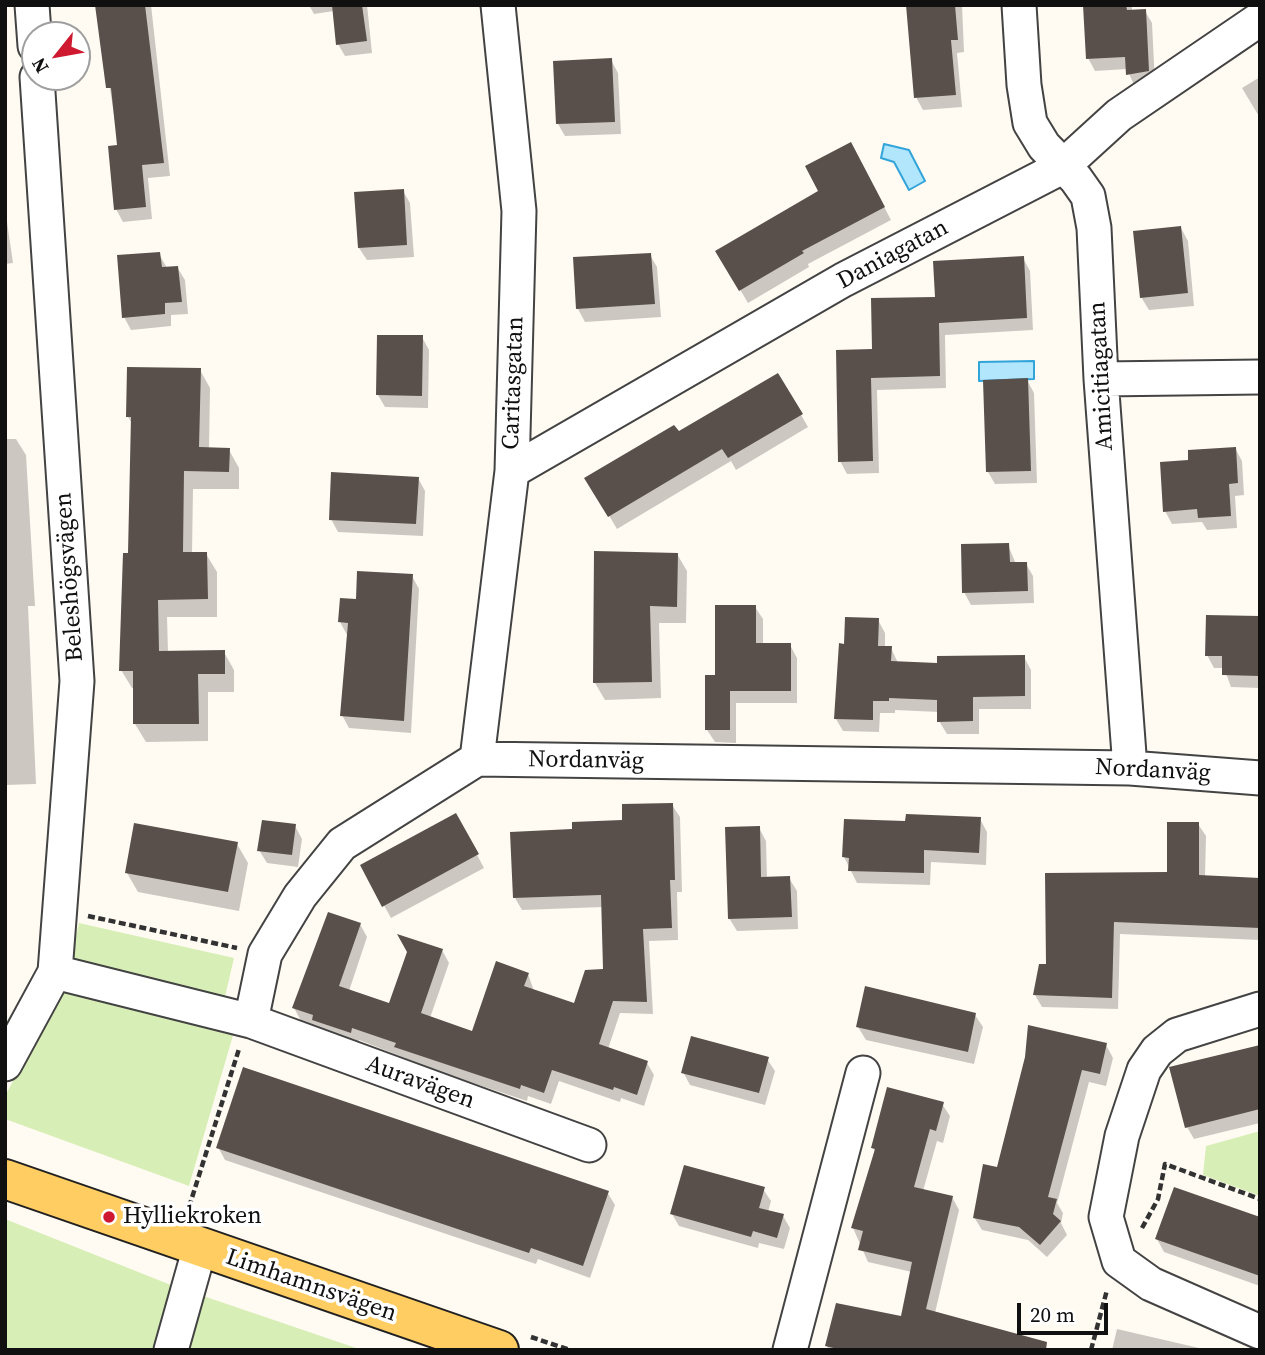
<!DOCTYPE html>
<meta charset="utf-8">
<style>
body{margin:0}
#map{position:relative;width:1265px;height:1355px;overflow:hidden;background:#fffbf2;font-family:"Source Serif 4",serif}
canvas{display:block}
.frame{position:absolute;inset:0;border:7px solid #101010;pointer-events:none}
.north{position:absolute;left:21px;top:21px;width:70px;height:70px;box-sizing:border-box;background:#fff;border:2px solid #9f9f9f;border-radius:50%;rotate:239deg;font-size:19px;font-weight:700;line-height:28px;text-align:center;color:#101010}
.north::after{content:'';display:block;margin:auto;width:24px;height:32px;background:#ce1930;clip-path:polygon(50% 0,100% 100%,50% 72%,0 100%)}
.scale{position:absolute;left:1017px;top:1303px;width:91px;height:32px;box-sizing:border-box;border:4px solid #101010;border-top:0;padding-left:9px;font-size:21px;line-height:24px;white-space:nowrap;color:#101010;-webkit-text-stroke:5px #fff;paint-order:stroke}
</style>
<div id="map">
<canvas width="1265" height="1355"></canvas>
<div class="frame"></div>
<div class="north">N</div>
<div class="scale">20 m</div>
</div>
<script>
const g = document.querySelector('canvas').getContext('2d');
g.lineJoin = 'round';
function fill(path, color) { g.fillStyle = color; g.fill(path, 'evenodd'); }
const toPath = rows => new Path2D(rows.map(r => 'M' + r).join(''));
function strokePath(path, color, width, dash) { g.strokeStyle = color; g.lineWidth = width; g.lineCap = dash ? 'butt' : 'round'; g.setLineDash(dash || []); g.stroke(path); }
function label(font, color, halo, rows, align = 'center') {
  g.font = font + ' "Source Serif 4",serif'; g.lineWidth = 7; g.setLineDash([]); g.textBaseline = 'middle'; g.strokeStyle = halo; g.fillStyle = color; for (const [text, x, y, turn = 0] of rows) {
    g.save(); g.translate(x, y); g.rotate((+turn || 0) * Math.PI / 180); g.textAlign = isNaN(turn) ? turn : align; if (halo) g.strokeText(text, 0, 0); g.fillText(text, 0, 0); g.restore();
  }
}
const green = toPath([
 [79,923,234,958,224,1001,69,966],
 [63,987,234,1032,189,1186,5,1119,5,1096],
 [1260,1131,1260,1196,1203,1175,1206,1146],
 [5,1219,171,1285,362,1350,5,1350]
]);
const water = toPath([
 [884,144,909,150,925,181,909,190,894,162,881,158,884,144],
 [1034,361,1034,379,979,381,979,362,1034,361]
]);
const shadow = toPath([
 [97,5,151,5,170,176,148,178,152,219,123,222,116,209,119,147],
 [309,5,367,5,372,53,345,56,338,44,334,11,314,14],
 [908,5,962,5,964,52,957,53,962,107,923,110,916,97],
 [1085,5,1132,5,1132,11,1145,11,1152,23,1155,84,1135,87,1127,69,1095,71,1088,58],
 [611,60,618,73,621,134,565,136,558,124],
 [1260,77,1260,118,1242,88],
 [858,157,891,220,808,264,809,267,748,303,718,252,820,192],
 [403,191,410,203,414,257,367,260,359,248],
 [5,208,13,263,5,264],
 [1181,228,1188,241,1194,306,1149,310,1141,297],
 [159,254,167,268,177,267,185,280,188,314,171,315,171,326,131,330,124,317],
 [650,255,657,267,661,317,585,322,578,309,575,259],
 [1023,258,1030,271,1033,330,945,335,946,388,877,390,879,473,847,474,840,461,874,350,937,298],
 [422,337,429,350,428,408,385,407,378,395],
 [200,370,210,388,209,449,229,450,239,468,239,489,193,489,192,554,206,554,217,572,217,617,167,617,168,652,224,652,234,670,234,692,208,692,208,741,146,742,135,724,135,688,132,688,121,670,130,555,133,425,128,417],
 [778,375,808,427,736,470,731,461,617,529,587,478,678,434],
 [1027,380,1034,393,1037,483,995,484,988,472],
 [5,439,16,439,26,455,35,606,28,606,36,784,5,785],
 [1235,448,1242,461,1244,495,1235,496,1237,528,1207,530,1202,522,1172,524,1165,511,1190,461],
 [418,478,425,491,423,536,338,532,331,519],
 [1008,545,1016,564,1026,564,1033,576,1034,603,971,605,964,592],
 [596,553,677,554,687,571,686,623,659,623,661,698,605,700,595,683],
 [412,576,419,589,411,733,349,728,342,715,347,635,340,622,357,601],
 [755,607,763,619,763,645,790,645,797,658,797,703,736,703,736,743,715,742,707,730,717,677],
 [1260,617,1260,688,1231,687,1224,668,1214,668,1207,655],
 [878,620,885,633,885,648,891,648,898,663,939,665,1024,657,1031,670,1031,709,979,709,979,734,947,734,939,721,939,712,895,710,895,713,880,713,879,732,843,731,836,719,845,646],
 [672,805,680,817,682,892,677,892,678,940,649,941,653,1014,620,1013,608,1049,647,1063,654,1075,644,1106,621,1098,620,1102,559,1081,551,1104,528,1096,527,1101,446,1074,359,1040,358,1045,321,1032,317,1026,301,1021,294,1008,360,924,367,937,349,991,390,1005,442,950,449,963,430,1018,473,1033,528,974,534,991,575,1005,604,971,603,907,522,910,515,898,574,831,624,822],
 [456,815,484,868,391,918,362,866],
 [980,819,987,832,986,865,931,862,930,885,857,883,844,857,907,823],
 [1198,824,1206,836,1205,877,1260,880,1260,940,1120,934,1118,1009,1042,1007,1035,995,1048,966,1169,874],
 [295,826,302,839,298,867,267,863,259,850],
 [759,828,766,841,767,879,789,878,797,891,798,929,737,931,729,918],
 [237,844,248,863,239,911,138,892,127,873],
 [975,1015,983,1027,974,1064,866,1040,858,1027],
 [1106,1045,1113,1058,1106,1086,1089,1082,1057,1203,1063,1213,1061,1223,1067,1235,1047,1257,1028,1240,982,1230,974,1217,998,1169,1027,1057],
 [1260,1046,1260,1123,1194,1139,1187,1127],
 [767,1059,775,1071,765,1105,690,1085,683,1072],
 [942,1104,950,1116,943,1143,937,1141,923,1191,952,1197,959,1210,935,1313,1035,1350,829,1350,827,1346,903,1318,912,1272,868,1262,853,1228,876,1153,873,1148],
 [218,1147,607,1192,615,1205,590,1278,538,1259,536,1264,225,1160],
 [763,1189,771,1201,768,1212,783,1216,790,1228,784,1249,759,1243,758,1248,679,1226,672,1214],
 [1260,1219,1260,1286,1164,1252,1157,1239],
 [1117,1329,1199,1348,1200,1350,1112,1350]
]);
const building = toPath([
 [95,5,145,5,164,163,142,165,146,207,114,210,108,146,117,145,111,88,106,88],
 [332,5,362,5,367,41,336,45],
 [906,5,955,5,958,40,951,40,956,95,914,98],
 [1083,5,1126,5,1127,10,1146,9,1149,71,1126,75,1125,57,1086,59],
 [612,58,615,122,556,124,553,61],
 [851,142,885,207,802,251,804,253,739,291,715,251,818,191,805,166],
 [404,189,407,245,358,248,354,192],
 [1181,226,1188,293,1140,298,1133,231],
 [160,252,162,267,178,266,182,302,165,303,165,314,122,318,117,255],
 [651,253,655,304,576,309,573,257],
 [1024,256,1027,318,939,323,940,376,871,378,873,461,838,462,836,350,872,349,871,298,935,297,933,261],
 [377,335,423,335,422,396,376,395],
 [127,367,201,368,199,447,230,448,229,472,184,471,183,552,207,552,208,599,158,600,159,651,225,650,225,674,198,674,199,724,133,724,133,671,119,671,123,553,128,553,131,417,126,417],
 [778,373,803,414,728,458,722,449,608,517,584,478,674,425,679,431],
 [1028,378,1031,471,986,472,983,380],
 [1236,447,1238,483,1229,484,1231,516,1198,518,1197,509,1163,512,1160,462,1188,460,1188,450],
 [331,472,419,477,416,524,329,520],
 [1009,543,1010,562,1027,562,1028,591,962,593,961,544],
 [594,551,678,553,677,607,650,606,652,682,593,683],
 [357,571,413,574,404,721,340,716,348,623,338,622,340,598,356,599],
 [715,605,756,605,756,643,791,643,791,691,730,691,730,730,705,730,705,675,715,675],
 [1206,615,1260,616,1260,676,1222,675,1222,656,1205,656],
 [845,617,879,618,878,646,892,646,891,661,937,663,937,656,1025,655,1025,696,973,697,973,721,937,722,937,700,889,698,889,701,873,701,873,720,834,719,839,643,844,644],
 [673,803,675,880,670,880,672,928,643,929,647,1002,613,1001,599,1044,648,1061,637,1095,614,1087,613,1090,552,1070,544,1093,521,1085,520,1089,394,1047,396,1043,352,1028,351,1033,312,1020,313,1015,292,1008,328,912,361,923,339,986,389,1003,407,952,397,934,443,949,421,1013,472,1031,496,961,529,973,524,986,574,1003,585,970,603,969,601,895,513,898,510,832,572,829,572,822,622,820,622,804],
 [456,813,479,854,382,907,360,865],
 [906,814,981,817,979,853,924,850,924,873,848,871,849,858,842,857,844,819,905,821],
 [262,820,296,824,292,855,257,851],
 [1167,822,1199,822,1199,875,1260,878,1260,928,1114,922,1112,998,1033,995,1039,964,1046,964,1045,873,1167,872],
 [134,823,238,842,228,892,125,873],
 [760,826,761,877,790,876,792,917,728,919,725,827],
 [865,986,976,1013,968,1052,856,1027],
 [1028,1025,1107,1043,1100,1074,1082,1070,1048,1197,1057,1199,1053,1214,1061,1221,1040,1245,1019,1227,973,1218,983,1164,997,1167,1025,1057],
 [691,1036,769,1057,759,1093,681,1073],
 [1260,1045,1260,1109,1185,1128,1169,1067],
 [243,1067,609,1191,583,1266,531,1248,529,1253,216,1148],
 [887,1087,944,1102,936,1131,930,1129,914,1187,953,1196,926,1309,1047,1342,1046,1350,842,1350,825,1346,836,1303,901,1316,912,1262,858,1250,863,1231,851,1228,875,1149,871,1148],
 [684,1165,765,1187,759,1208,784,1214,777,1238,753,1231,751,1237,670,1214],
 [1174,1187,1260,1217,1260,1276,1155,1239]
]);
const path = toPath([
 [88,916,237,948],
 [189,1207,239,1049],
 [1142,1228,1158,1199,1165,1164,1260,1199],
 [531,1337,570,1350],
 [1091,1350,1107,1290]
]);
const minor = toPath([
 [32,5,35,46],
 [1019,5,1024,85,1030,123,1044,146,1076,179,1088,196,1094,228,1101,379,1130,768],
 [1101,379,1260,377],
 [512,471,843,280,1062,167,1119,115,1260,19],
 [477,759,512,471,519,211,498,5],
 [55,972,251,1021,589,1145],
 [1260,1009,1177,1035,1157,1051,1144,1070,1122,1136,1106,1217,1119,1261,1151,1284,1260,1332],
 [251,1021,265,954,300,896,342,844,477,759,1130,768,1260,778],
 [5,1064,55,972,77,681,37,77],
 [171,1350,200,1247],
 [790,1350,863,1073]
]);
const major = toPath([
 [5,1179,499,1350]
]);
const markers = [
 [109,1217,7,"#ce1930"]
];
const streetNames = [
 ["Daniagatan",893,255,-28],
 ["Amicitiagatan",1102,376,-93],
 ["Caritasgatan",514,383,-88],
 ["Beleshögsvägen",70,577,-94],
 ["Nordanväg",586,761,1],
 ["Nordanväg",1153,771,3],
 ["Auravägen",420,1083,20],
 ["Limhamnsvägen",311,1286,19]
];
const poiNames = [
 ["Hylliekroken",123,1217]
];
fill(green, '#d8eeb7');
fill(water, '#b2e6fc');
strokePath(water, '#32a4da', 2);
fill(shadow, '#0003');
fill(building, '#594f4b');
strokePath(minor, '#434343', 37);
strokePath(major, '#212121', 42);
strokePath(path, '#323232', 4.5, [7, 3.5]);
strokePath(minor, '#fff', 33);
strokePath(major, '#ffcd62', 38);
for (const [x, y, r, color] of markers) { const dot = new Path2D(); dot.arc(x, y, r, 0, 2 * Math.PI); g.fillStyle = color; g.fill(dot); strokePath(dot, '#fff', 2.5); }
label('24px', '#101010', '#fff', streetNames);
label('24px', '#101010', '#fff', poiNames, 'left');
</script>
